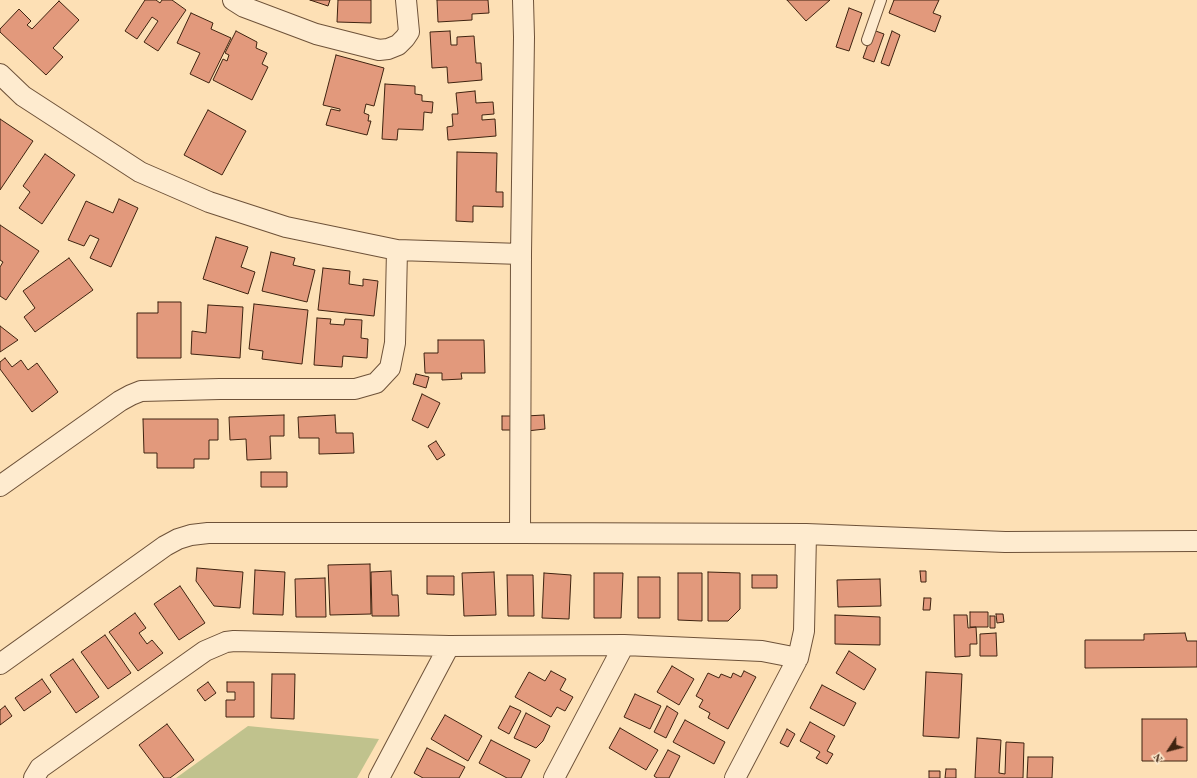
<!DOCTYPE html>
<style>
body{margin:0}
#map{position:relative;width:1197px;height:778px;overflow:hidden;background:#fde0b5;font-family:"Old Standard TT",serif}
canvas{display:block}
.north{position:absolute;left:1149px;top:730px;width:40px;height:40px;-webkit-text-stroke:3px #feebcf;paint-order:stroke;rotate:234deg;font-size:11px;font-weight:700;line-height:16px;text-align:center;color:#3f2310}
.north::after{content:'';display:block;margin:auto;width:14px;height:18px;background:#3f2310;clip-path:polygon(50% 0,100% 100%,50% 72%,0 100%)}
</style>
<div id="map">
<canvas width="1197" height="778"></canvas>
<div class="north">N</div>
</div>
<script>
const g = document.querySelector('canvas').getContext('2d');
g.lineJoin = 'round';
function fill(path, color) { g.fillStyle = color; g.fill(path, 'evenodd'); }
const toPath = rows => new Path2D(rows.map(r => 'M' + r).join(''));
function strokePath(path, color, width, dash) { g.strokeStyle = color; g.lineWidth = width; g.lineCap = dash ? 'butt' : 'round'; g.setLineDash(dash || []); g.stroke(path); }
const green = toPath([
 [248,726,379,739,357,778,176,778]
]);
const building = toPath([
 [145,0,156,0,160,3,162,0,172,0,186,10,158,51,144,42,158,21,152,17,137,39,125,31,145,0],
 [310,0,330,0,328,6,310,0],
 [338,0,371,0,371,23,337,22,338,0],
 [437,0,488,0,489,13,472,14,472,20,438,22,437,0],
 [787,0,830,0,806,21,787,0],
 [894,0,939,0,933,13,941,16,935,32,889,13,894,0],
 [59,1,79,20,53,48,63,57,46,75,0,32,0,29,19,9,31,21,27,25,32,29,59,1],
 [849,8,862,13,849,51,836,47,849,8],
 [191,13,213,23,211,29,231,38,209,83,190,74,200,53,177,43,191,13],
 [873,30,884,34,874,62,863,58,873,30],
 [236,31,257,42,256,48,267,53,262,64,268,67,252,100,213,80,223,59,227,61,229,55,225,53,236,31],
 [450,31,451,45,457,45,457,37,474,36,476,63,481,63,482,80,448,83,447,67,432,68,430,32,450,31],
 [892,31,900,35,889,66,881,63,892,31],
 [336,55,384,68,374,106,366,104,364,113,369,115,368,121,371,121,367,135,326,125,331,109,340,111,340,109,323,105,336,55],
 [385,84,415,86,415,94,422,95,422,101,433,102,432,113,424,112,423,130,398,129,397,140,382,139,385,84],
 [475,91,476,103,493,102,494,114,482,115,482,120,495,119,496,136,448,140,447,127,453,126,452,114,458,114,456,93,475,91],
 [208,110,246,131,222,175,184,155,208,110],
 [0,119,33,141,0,190,0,119],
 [457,152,497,153,496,192,503,192,503,207,473,206,473,222,456,221,457,152],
 [45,154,75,175,42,224,19,208,30,192,23,186,45,154],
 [119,199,138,208,111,267,90,258,99,239,90,235,84,246,68,240,86,201,113,213,119,199],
 [0,225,39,251,6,300,0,296,0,267,3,262,0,260,0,225],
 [216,237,248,247,241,267,255,272,248,294,203,279,216,237],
 [271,252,295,258,293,265,315,270,307,302,262,291,271,252],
 [69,258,93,290,35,332,24,317,35,308,23,291,69,258],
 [323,268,350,271,349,284,363,286,363,279,378,281,374,316,318,310,323,268],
 [158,302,181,302,181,358,137,358,137,313,158,313,158,302],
 [254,304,308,310,302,364,262,359,263,351,249,349,254,304],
 [208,305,243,307,240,358,191,354,192,331,206,333,208,305],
 [317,318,331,319,330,324,344,325,345,319,362,320,361,338,368,339,367,358,343,356,342,367,314,365,317,318],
 [0,326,18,340,0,352,0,326],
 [438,340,484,340,485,373,461,373,462,379,442,380,442,373,425,373,424,353,438,353,438,340],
 [5,358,12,367,21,360,28,370,37,363,58,392,32,412,0,369,0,362,5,358],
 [416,374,429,377,426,388,413,384,416,374],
 [422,394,440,403,428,428,412,420,422,394],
 [284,415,284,436,270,436,271,459,247,460,246,439,230,440,229,417,284,415],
 [335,415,336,433,353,433,354,453,319,454,319,438,299,438,298,417,335,415],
 [544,415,545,429,527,431,526,416,544,415],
 [502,416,516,416,516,430,502,430,502,416],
 [143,419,218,419,218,440,209,440,209,459,194,459,194,468,157,468,157,453,144,453,143,419],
 [436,441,445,455,437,460,428,446,436,441],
 [261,472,287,472,287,487,261,487,261,472],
 [370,564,371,614,330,615,328,565,370,564],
 [197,568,243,572,240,608,214,606,196,581,197,568],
 [255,570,285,572,283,615,253,614,255,570],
 [391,571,392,595,398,595,399,616,372,616,371,572,391,571],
 [920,571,926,571,926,582,921,582,920,571],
 [494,572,496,615,464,616,462,573,494,572],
 [708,572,740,573,740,609,728,621,708,621,708,572],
 [544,573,571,575,569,619,542,618,544,573],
 [594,573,623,573,621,618,594,618,594,573],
 [678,573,702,573,702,621,678,620,678,573],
 [507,575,533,575,534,616,508,616,507,575],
 [752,575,777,575,777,588,752,588,752,575],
 [427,576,454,576,454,595,427,594,427,576],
 [638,577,660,577,660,618,638,618,638,577],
 [325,578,326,617,296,617,295,579,325,578],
 [880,579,881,606,838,607,837,580,880,579],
 [180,586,205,623,179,640,154,604,180,586],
 [924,598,931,598,930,610,923,610,924,598],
 [970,612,988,612,988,627,970,627,970,612],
 [135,613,146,628,139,633,147,644,152,640,163,653,138,671,109,632,135,613],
 [996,614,1003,614,1004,622,997,623,996,614],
 [835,615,880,617,880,645,835,644,835,615],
 [954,615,967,615,968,628,976,627,977,644,970,644,970,656,955,657,954,615],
 [990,616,995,616,995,628,990,628,990,616],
 [996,633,997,656,980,656,980,634,996,633],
 [1185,633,1187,641,1197,641,1197,667,1085,668,1085,640,1144,640,1144,634,1185,633],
 [105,635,131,673,108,689,81,652,105,635],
 [849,651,876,669,864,690,836,673,849,651],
 [73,659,99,697,76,713,50,675,73,659],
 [672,666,694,679,679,705,657,692,672,666],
 [551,671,566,679,560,690,573,697,565,711,557,707,551,717,515,697,529,672,545,681,551,671],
 [744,671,756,677,728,729,708,718,710,713,699,707,703,700,696,696,708,673,719,678,721,674,731,678,733,673,741,677,744,671],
 [926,672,962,674,959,738,923,736,926,672],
 [272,674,295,674,294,719,271,718,272,674],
 [42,679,51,692,24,711,15,698,42,679],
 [208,682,216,693,205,701,197,690,208,682],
 [227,682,254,682,254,717,226,717,226,700,235,700,235,692,227,692,227,682],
 [822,685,856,703,844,726,810,708,822,685],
 [635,694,661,706,650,729,624,717,635,694],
 [5,706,12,716,0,725,0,710,5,706],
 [510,706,521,711,509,734,498,728,510,706],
 [667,706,678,713,666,738,654,732,667,706],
 [526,713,550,726,543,741,536,748,514,738,526,713],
 [445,715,482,736,468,761,431,739,445,715],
 [1142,719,1187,719,1187,761,1142,761,1142,719],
 [685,720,725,742,714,764,673,742,685,720],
 [810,722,835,736,827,751,833,754,827,764,816,758,820,752,800,741,810,722],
 [167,724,194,760,170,778,164,778,139,745,167,724],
 [620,728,658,750,646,770,609,748,620,728],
 [787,729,795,734,788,747,780,743,787,729],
 [977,738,1001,740,999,773,1005,774,1006,742,1024,743,1023,778,975,778,977,738],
 [491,740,530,760,521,778,507,778,479,763,491,740],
 [427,748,465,767,459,778,423,778,414,773,427,748],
 [668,750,680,756,669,778,657,778,654,776,668,750],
 [1028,757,1053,757,1052,778,1027,778,1028,757],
 [946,769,956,769,956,778,945,778,946,769],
 [929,771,940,771,940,778,929,778,929,771]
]);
const service = toPath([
 [867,40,881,0]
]);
const minor = toPath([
 [233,0,244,7,316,34,379,50,388,49,398,45,405,38,409,32,406,0],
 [0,74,23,96,140,172,209,202,286,227,397,250,521,254],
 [0,486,120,401,131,395,141,391,220,389,355,389,376,383,390,368,395,343,397,250],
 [520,533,521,254,524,37,523,0],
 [0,664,165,546,178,539,191,535,208,533,520,533,806,534,1005,542,1197,541],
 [34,778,40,768,205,651,226,642,234,641,449,646,624,645,762,651,798,658],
 [379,778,449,646],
 [554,778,624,645],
 [735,778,798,658,804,631,806,534]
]);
fill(green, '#c0c28d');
fill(building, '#e2997c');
strokePath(building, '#3f2310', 1);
strokePath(service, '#6e5239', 12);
strokePath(minor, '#6e5239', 22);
strokePath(service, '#feebcf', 10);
strokePath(minor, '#feebcf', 20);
</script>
